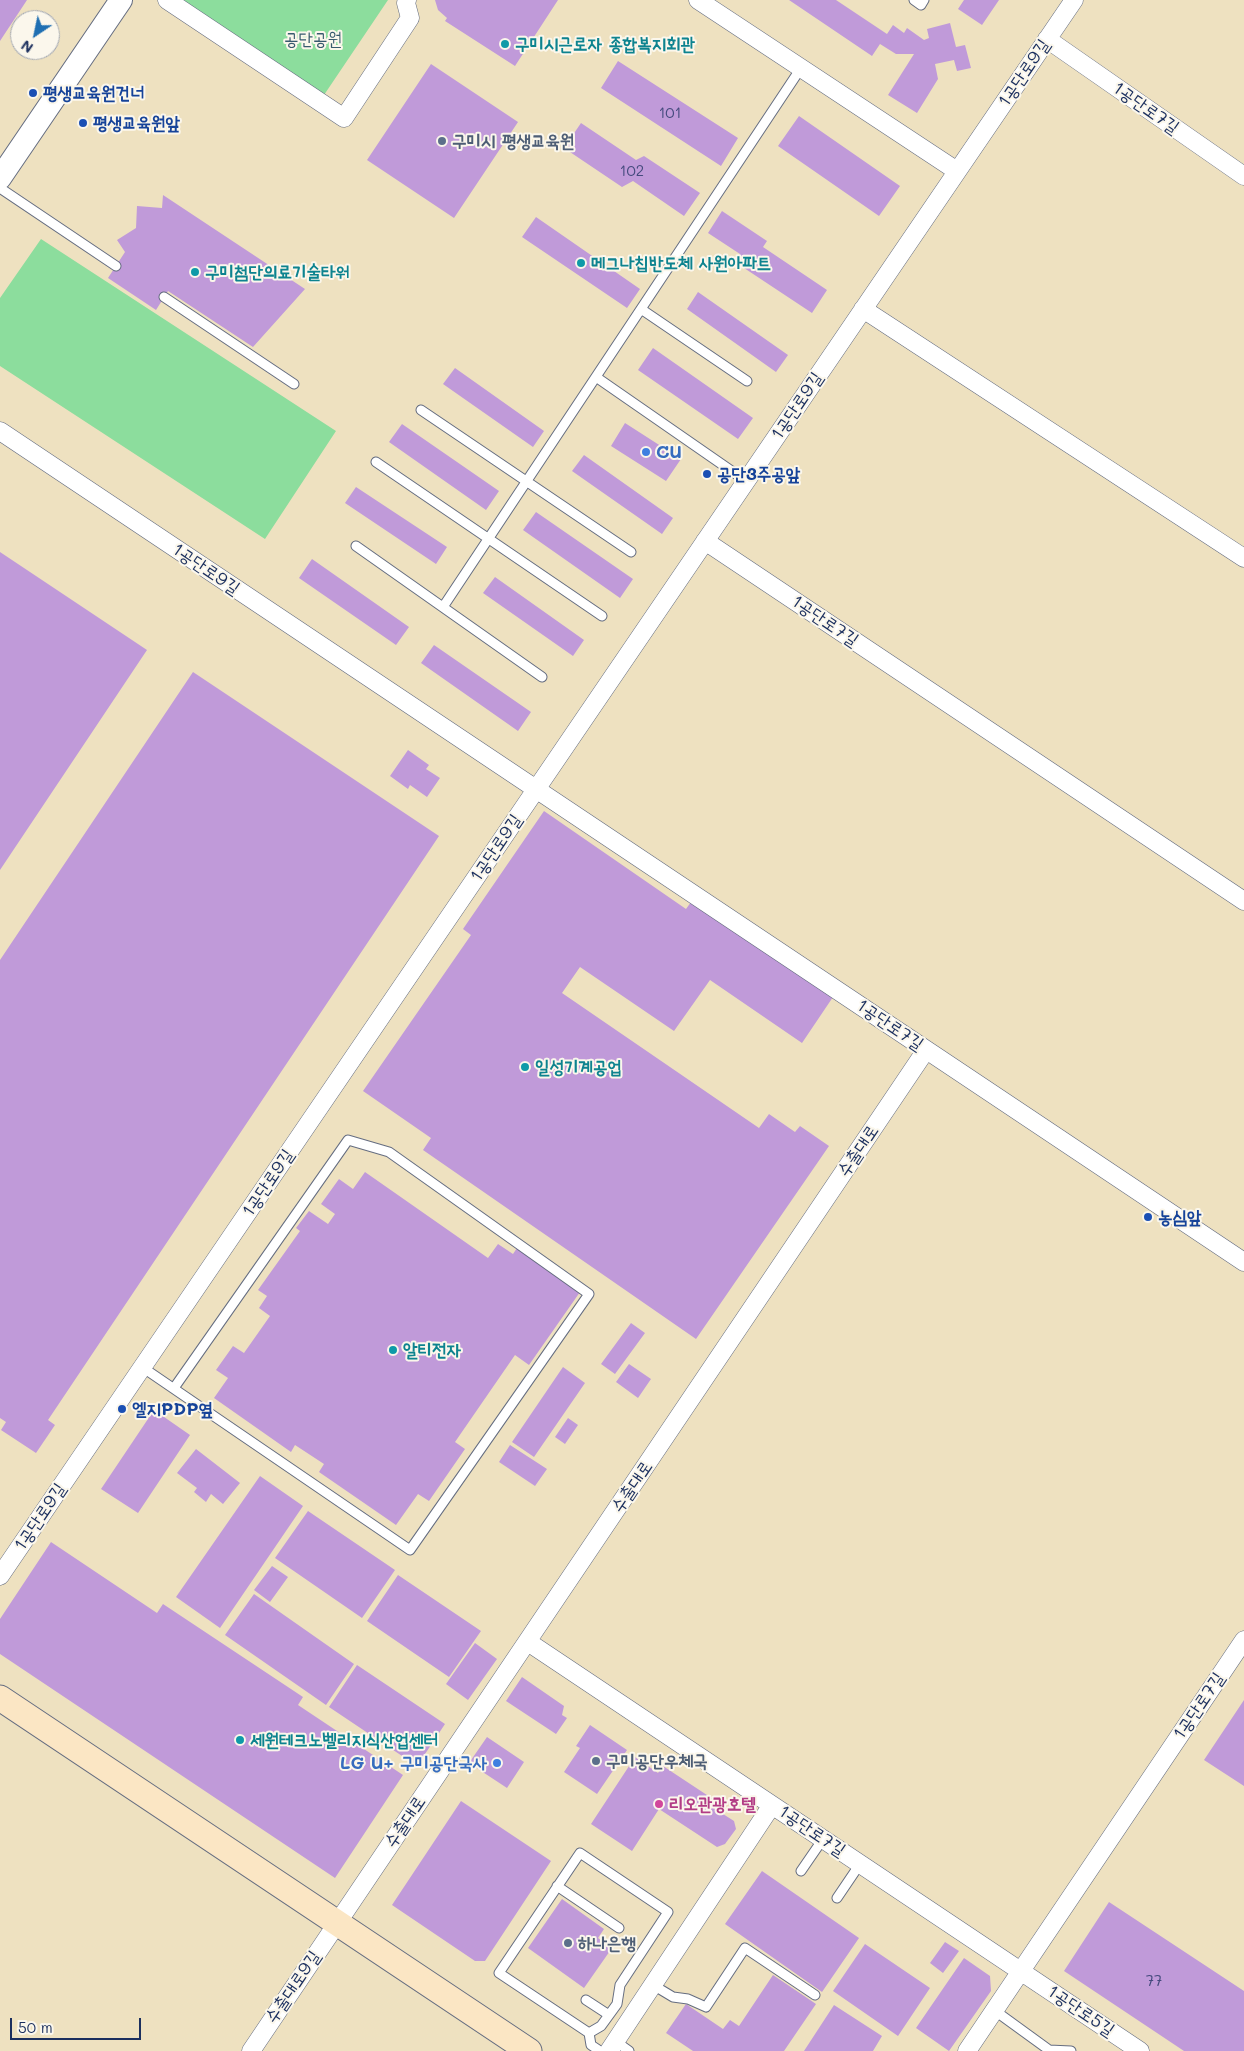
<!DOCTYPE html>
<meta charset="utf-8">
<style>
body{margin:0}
#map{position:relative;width:1244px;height:2051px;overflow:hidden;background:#eee1c0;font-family:Mali,sans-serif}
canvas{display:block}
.north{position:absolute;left:10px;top:10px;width:50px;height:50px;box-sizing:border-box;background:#fbf7ec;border:1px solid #a1a7b3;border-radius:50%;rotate:214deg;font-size:14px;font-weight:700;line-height:20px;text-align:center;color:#1b2f5e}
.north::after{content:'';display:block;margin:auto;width:18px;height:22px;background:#1f6fb2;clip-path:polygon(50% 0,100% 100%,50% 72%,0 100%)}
.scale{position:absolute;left:10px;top:2018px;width:131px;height:22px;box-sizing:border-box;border:2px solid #1b2f5e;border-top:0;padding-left:6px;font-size:15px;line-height:18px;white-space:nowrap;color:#1b2f5e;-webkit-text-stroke:4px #fbf7ec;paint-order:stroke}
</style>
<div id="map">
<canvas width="1244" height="2051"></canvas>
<div class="north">N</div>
<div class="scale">50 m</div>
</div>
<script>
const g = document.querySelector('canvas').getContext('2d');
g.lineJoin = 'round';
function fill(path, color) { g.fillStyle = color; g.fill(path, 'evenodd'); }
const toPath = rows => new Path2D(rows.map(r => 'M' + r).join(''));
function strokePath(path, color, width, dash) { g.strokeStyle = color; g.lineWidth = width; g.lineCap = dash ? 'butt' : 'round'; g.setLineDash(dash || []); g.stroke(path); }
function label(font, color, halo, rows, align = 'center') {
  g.font = font + ' Mali,"Poor Story",sans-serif'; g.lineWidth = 4; g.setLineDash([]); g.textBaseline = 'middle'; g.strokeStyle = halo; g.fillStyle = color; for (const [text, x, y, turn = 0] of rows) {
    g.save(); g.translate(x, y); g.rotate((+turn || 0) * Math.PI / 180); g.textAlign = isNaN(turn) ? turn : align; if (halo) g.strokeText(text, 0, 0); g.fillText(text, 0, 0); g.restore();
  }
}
const green = toPath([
 [183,0,388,0,324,95],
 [41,239,336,431,265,539,0,366,0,298]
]);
const building = toPath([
 [0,0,27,0,0,41],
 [435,0,558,0,515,66,445,21,447,18,438,10],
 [789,0,836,0,887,34,893,25,904,33,907,28,924,40,929,38,927,29,950,23,956,47,965,45,971,68,957,71,954,60,935,64,938,79,917,113,888,95,914,54,896,54,880,44,872,56],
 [964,0,999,0,982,25,958,9],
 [618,61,738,138,721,166,601,88],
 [431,64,518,122,454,218,367,160],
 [799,116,900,186,879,216,778,146],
 [581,123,636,160,644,156,700,193,684,216,633,181,622,187,564,148],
 [163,195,305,289,253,347,168,291,156,310,108,278,125,252,117,240,136,228,137,206,162,208],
 [722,211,767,241,763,247,827,290,812,313,735,262,740,254,708,233],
 [536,217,640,289,627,308,522,237],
 [698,292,788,355,776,372,687,309],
 [653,348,753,418,738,439,638,370],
 [455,368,544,431,533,447,443,384],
 [625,423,681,459,666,481,611,446],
 [402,424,499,491,486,510,389,442],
 [584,455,673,518,662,534,572,471],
 [356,487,447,547,436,564,345,503],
 [536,512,633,579,620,598,523,530],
 [0,552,147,650,0,870],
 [312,559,409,627,396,645,299,578],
 [495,577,584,640,573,656,483,593],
 [434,645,531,712,518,731,421,663],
 [193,672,439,836,48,1420,55,1425,36,1453,1,1430,6,1422,0,1418,0,960],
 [408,750,429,765,426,769,440,778,427,797,410,785,408,789,390,776],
 [544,811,686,909,691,902,833,997,802,1043,710,980,674,1031,580,967,562,993,759,1128,769,1114,795,1132,800,1126,829,1146,696,1339,423,1150,431,1138,363,1091,471,935,463,929],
 [365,1172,488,1258,498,1244,513,1254,517,1248,580,1292,529,1365,515,1355,455,1442,465,1449,429,1501,418,1494,396,1525,319,1472,324,1464,295,1445,291,1452,214,1398,228,1378,216,1370,233,1346,244,1353,270,1316,259,1308,267,1296,258,1290,300,1231,296,1228,309,1211,328,1224,335,1214,321,1204,339,1179,353,1189],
 [631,1323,645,1333,615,1374,601,1364],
 [629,1364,651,1379,638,1398,616,1382],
 [563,1367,585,1383,534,1457,512,1442],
 [154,1410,190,1435,138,1513,101,1489],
 [568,1418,578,1425,565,1444,555,1437],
 [510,1445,547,1469,535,1486,499,1462],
 [196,1449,240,1483,223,1504,211,1494,206,1502,194,1492,197,1488,177,1473],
 [260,1476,303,1506,220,1628,176,1597],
 [308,1511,395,1570,362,1618,275,1558],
 [51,1542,157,1613,163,1604,303,1697,298,1705,403,1775,335,1878,0,1654,0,1619],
 [272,1566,288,1577,270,1602,254,1590],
 [398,1575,481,1631,449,1677,367,1621],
 [254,1594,354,1664,326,1705,225,1635],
 [475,1643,497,1659,468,1700,446,1684],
 [357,1665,445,1724,417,1766,329,1707],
 [522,1677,564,1706,562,1715,567,1718,556,1734,506,1701],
 [1244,1700,1244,1786,1204,1760],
 [590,1725,627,1750,597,1794,564,1772,580,1748,576,1746],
 [487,1737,524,1762,507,1788,469,1763],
 [635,1757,658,1773,663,1766,716,1801,712,1807,734,1821,736,1829,725,1844,717,1847,659,1809,632,1851,591,1824],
 [461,1801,551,1861,485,1961,475,1961,392,1905],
 [762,1871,859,1938,822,1992,725,1924],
 [562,1899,604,1929,598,1938,612,1948,584,1988,528,1948],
 [1109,1902,1244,1991,1244,2051,1184,2051,1064,1971],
 [945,1942,959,1951,943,1973,930,1963],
 [865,1944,930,1988,898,2036,833,1991],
 [964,1958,990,1976,991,1991,949,2051,916,2028],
 [773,1975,816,2004,784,2051,693,2051,666,2033,686,2004,723,2029,730,2020,739,2026],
 [834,2005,882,2036,873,2051,804,2051]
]);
const service = toPath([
 [914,0,921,5,924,0],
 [0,188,116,266],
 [164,297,294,384],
 [641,309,747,381],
 [596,377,746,481],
 [421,410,631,552],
 [376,462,602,616],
 [356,546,542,677],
 [443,607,801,68],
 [142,1367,410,1550,589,1294,389,1152,348,1140,174,1388],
 [801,1871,823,1839],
 [557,1886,619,1928],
 [837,1898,860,1864],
 [653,1985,673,1997,688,1999,706,2007,745,1948,815,1995],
 [586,2000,609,2015],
 [994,2010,1049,2050,1071,2051],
 [589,2033,601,2026,617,2004,620,1985,668,1912,580,1853,499,1973,589,2033,591,2045,600,2051],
 [615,2041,629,2051]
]);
const minor = toPath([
 [167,0,344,118,410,18,406,3,407,0],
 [698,0,957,171],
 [1047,39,1244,176],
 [863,309,1244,558],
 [0,431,1244,1262],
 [705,541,1244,901],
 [0,1576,1074,0],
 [528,1642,1140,2051],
 [251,2051,926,1050],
 [609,2051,772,1805],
 [967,2051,1244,1640]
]);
const tertiary = toPath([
 [0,178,121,0]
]);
const secondary = toPath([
 [0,1698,529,2051]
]);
const markers = [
 [505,44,5,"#0f9aa8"],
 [33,93,5,"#1a4fb4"],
 [83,123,5,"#1a4fb4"],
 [442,141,5,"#5c6f8a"],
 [581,263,5,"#0f9aa8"],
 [195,272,5,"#0f9aa8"],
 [646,452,5,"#3f7fe0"],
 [707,474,5,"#1a4fb4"],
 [525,1067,5,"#0f9aa8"],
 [1148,1217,5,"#1a4fb4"],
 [393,1350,5,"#0f9aa8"],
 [122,1409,5,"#1a4fb4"],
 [240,1740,5,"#0f9aa8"],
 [596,1761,5,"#5c6f8a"],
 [497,1763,5,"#3f7fe0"],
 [659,1804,5,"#d1479c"],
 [568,1943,5,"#5c6f8a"]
];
const numberNames = [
 ["101",670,113],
 ["102",632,171],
 ["77",1154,1981]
];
const parkNames = [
 ["공단공원",313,39]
];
const cultureNames = [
 ["구미시근로자 종합복지회관",515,44],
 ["메그나칩반도체 사원아파트",591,263],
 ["구미첨단의료기술타워",205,272],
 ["일성기계공업",535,1067],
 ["알티전자",403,1350],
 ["세원테크노벨리지식산업센터",250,1740]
];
const streetNames = [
 ["1공단로9길",1024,73,-56],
 ["1공단로7길",1146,108,35],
 ["1공단로9길",797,406,-56],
 ["1공단로9길",206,569,34],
 ["1공단로7길",825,621,34],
 ["1공단로9길",496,848,-56],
 ["1공단로7길",890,1025,34],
 ["수출대로",858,1151,-56],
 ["1공단로9길",268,1183,-56],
 ["수출대로",632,1487,-56],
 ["1공단로9길",40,1517,-56],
 ["1공단로7길",1199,1706,-56],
 ["수출대로",405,1822,-56],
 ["1공단로7길",812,1831,34],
 ["수출대로9길",293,1987,-56],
 ["1공단로5길",1081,2011,34]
];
const transitNames = [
 ["평생교육원건너",43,93],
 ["평생교육원앞",93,123],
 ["공단3주공앞",717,474],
 ["농심앞",1158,1217],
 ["엘지PDP옆",132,1409]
];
const serviceNames = [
 ["구미시 평생교육원",452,141],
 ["구미공단우체국",606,1761],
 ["하나은행",578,1943]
];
const shopNames = [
 ["CU",656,452],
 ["LG U+ 구미공단국사",487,1763,"right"]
];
const hotelNames = [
 ["리오관광호텔",669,1804]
];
fill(green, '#8cdd9d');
fill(building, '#c09ad9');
strokePath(service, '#656d80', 11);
strokePath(minor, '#656d80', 19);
strokePath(tertiary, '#656d80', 24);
strokePath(secondary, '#656d80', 27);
strokePath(service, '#fff', 9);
strokePath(minor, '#fff', 18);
strokePath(tertiary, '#fff', 22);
strokePath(secondary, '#fbe6c4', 25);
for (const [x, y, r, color] of markers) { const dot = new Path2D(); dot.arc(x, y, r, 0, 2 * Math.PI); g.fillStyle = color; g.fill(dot); strokePath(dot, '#fbf7ec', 2); }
label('15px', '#444a7d', null, numberNames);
label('18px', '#375a6e', '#fbf7ec', parkNames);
label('bold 18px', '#0d838f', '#fbf7ec', cultureNames, 'left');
label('18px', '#1b2f5e', '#fbf7ec', streetNames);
label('bold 18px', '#164399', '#fbf7ec', transitNames, 'left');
label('bold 18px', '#4e5e75', '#fbf7ec', serviceNames, 'left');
label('bold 18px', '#366cbe', '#fbf7ec', shopNames, 'left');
label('bold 18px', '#b23c85', '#fbf7ec', hotelNames, 'left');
</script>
